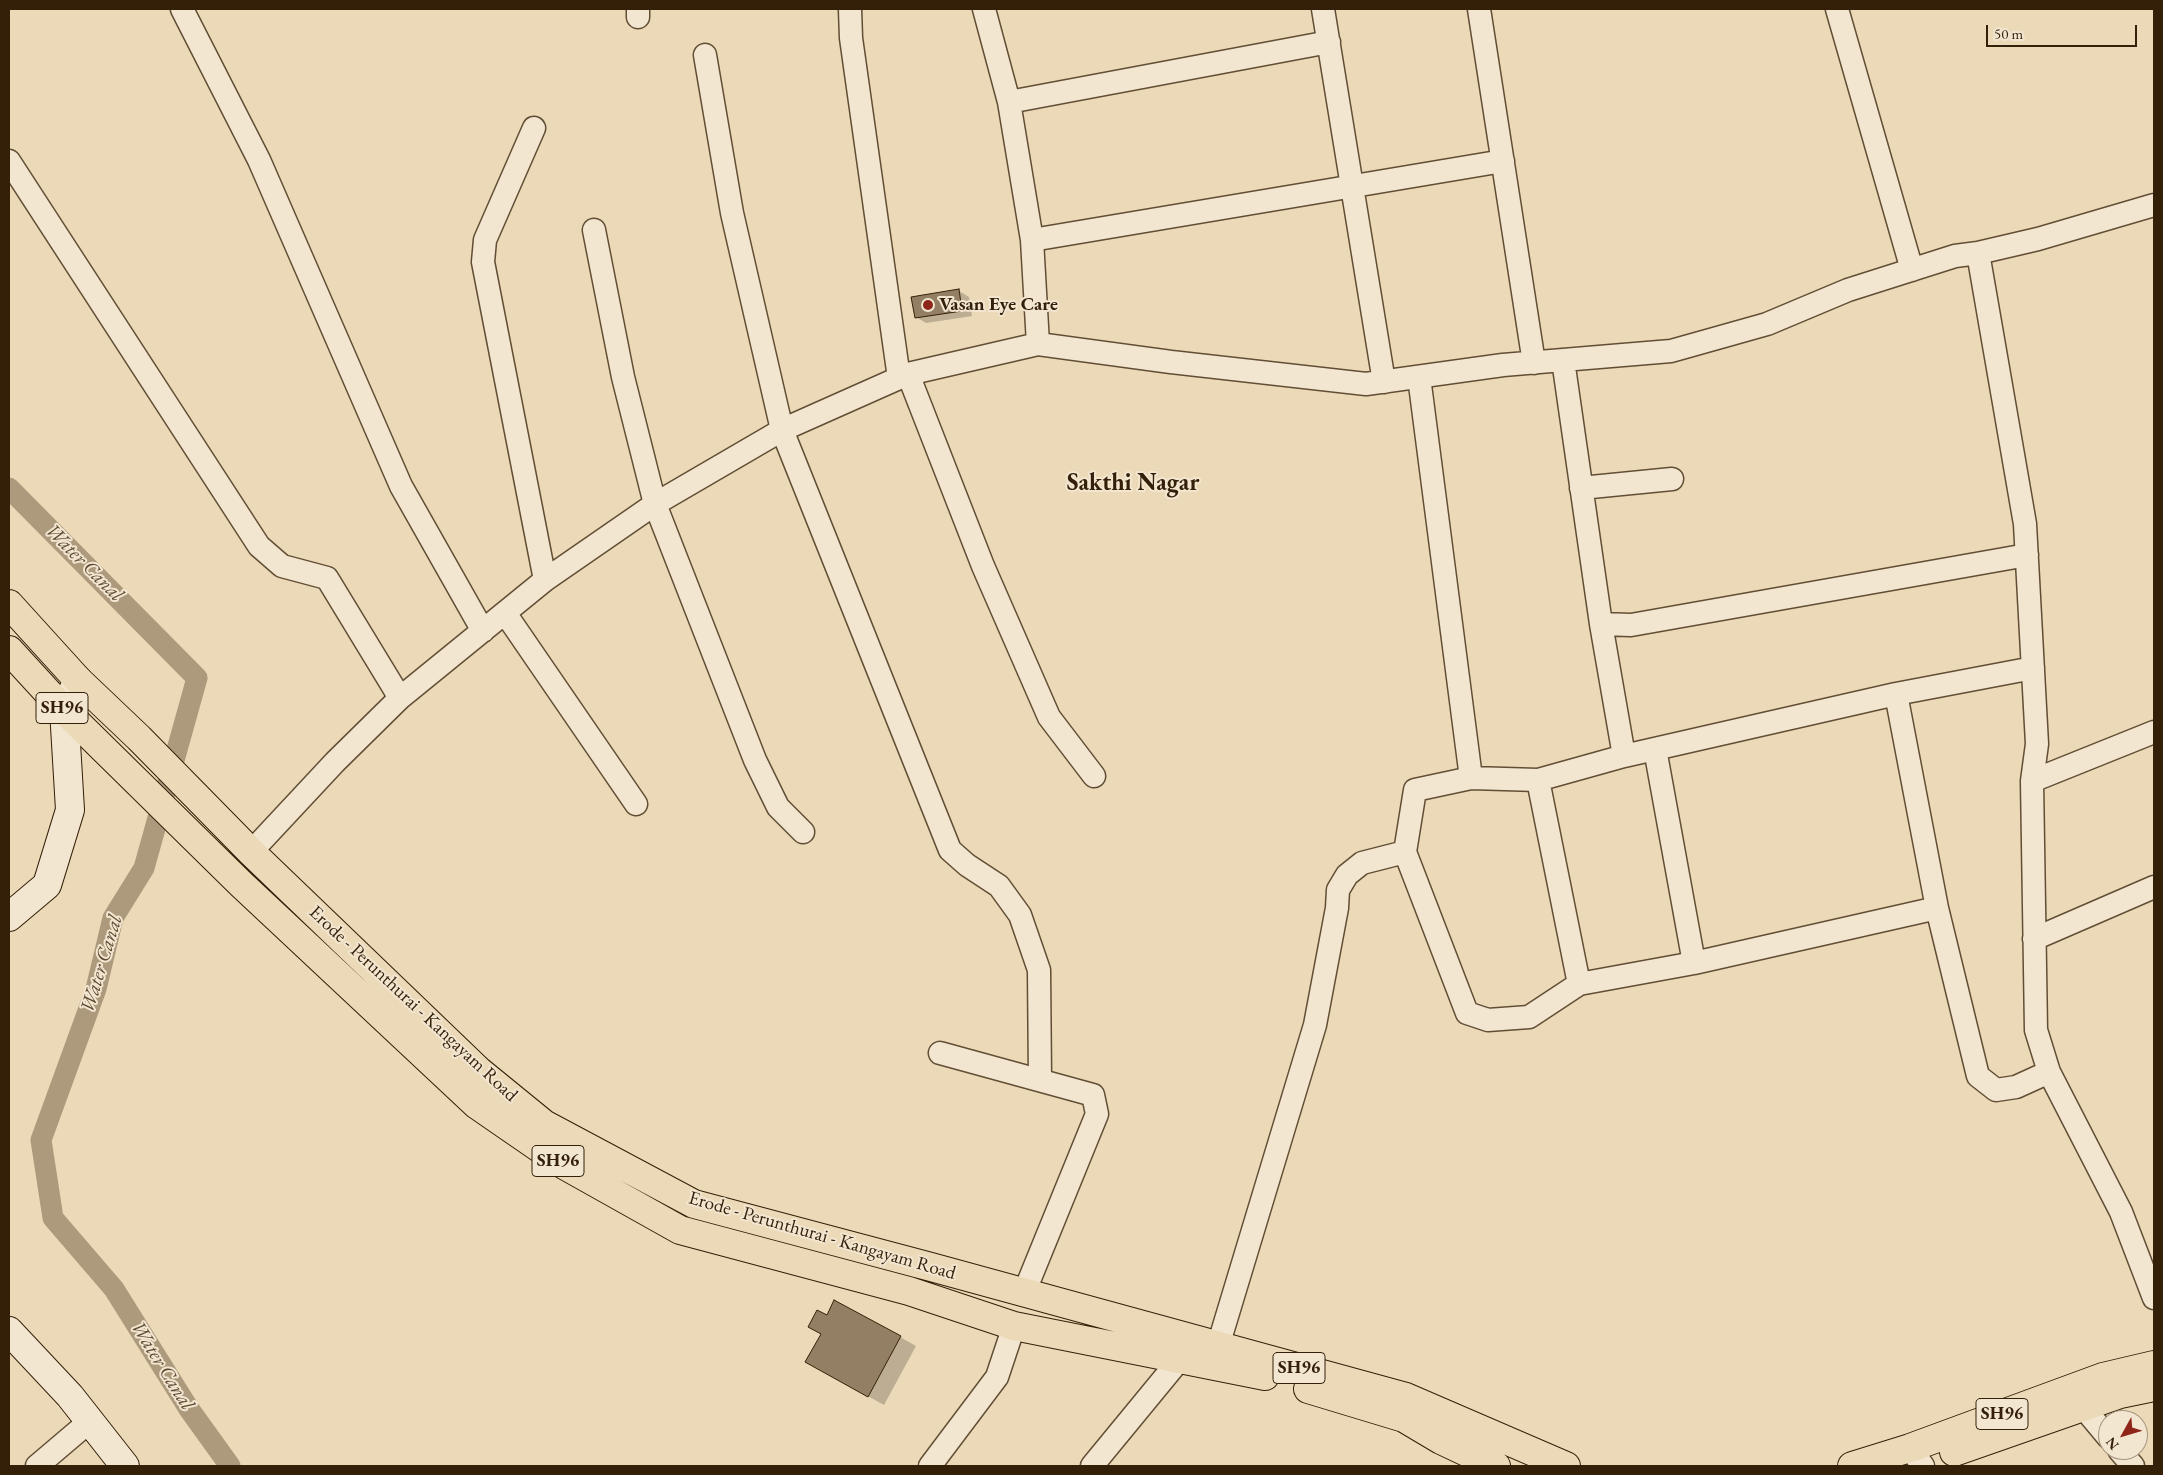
<!DOCTYPE html>
<style>
body{margin:0}
#map{position:relative;width:2163px;height:1475px;overflow:hidden;background:#ebd9b8;font-family:"EB Garamond",serif}
canvas{display:block}
.frame{position:absolute;inset:0;border:10px solid #341f08;pointer-events:none}
.north{position:absolute;left:2098px;top:1410px;width:50px;height:50px;box-sizing:border-box;background:#f2e6d1;border:1px solid #a69681;border-radius:50%;rotate:231deg;font-size:14px;font-weight:700;line-height:20px;text-align:center;color:#341f08}
.north::after{content:'';display:block;margin:auto;width:18px;height:22px;background:#8f2418;clip-path:polygon(50% 0,100% 100%,50% 72%,0 100%)}
.scale{position:absolute;left:1986px;top:25px;width:151px;height:22px;box-sizing:border-box;border:2px solid #341f08;border-top:0;padding-left:6px;font-size:15px;line-height:18px;white-space:nowrap;color:#341f08;-webkit-text-stroke:4px #f2e6d1;paint-order:stroke}
</style>
<div id="map">
<canvas width="2163" height="1475"></canvas>
<div class="frame"></div>
<div class="north">N</div>
<div class="scale">50 m</div>
</div>
<script>
const g = document.querySelector('canvas').getContext('2d');
g.lineJoin = 'round';
function fill(path, color) { g.fillStyle = color; g.fill(path, 'evenodd'); }
const toPath = rows => new Path2D(rows.map(r => 'M' + r).join(''));
function strokePath(path, color, width, dash) { g.strokeStyle = color; g.lineWidth = width; g.lineCap = dash ? 'butt' : 'round'; g.setLineDash(dash || []); g.stroke(path); }
function label(font, color, halo, rows, align = 'center') {
  g.font = font + ' "EB Garamond",serif'; g.lineWidth = 4; g.setLineDash([]); g.textBaseline = 'middle'; g.strokeStyle = halo; g.fillStyle = color; for (const [text, x, y, turn = 0] of rows) {
    g.save(); g.translate(x, y); g.rotate((+turn || 0) * Math.PI / 180); g.textAlign = isNaN(turn) ? turn : align; if (halo) g.strokeText(text, 0, 0); g.fillText(text, 0, 0); g.restore();
  }
}
const shadow = toPath([
 [959,291,969,297,972,316,926,323,916,317],
 [827,1316,900,1337,916,1346,884,1405,822,1371,822,1334]
]);
const canal = toPath([
 [9,488,197,678,144,868,113,918,96,989,41,1140,53,1218,114,1289,189,1409,230,1466]
]);
const building = toPath([
 [959,289,962,311,915,318,911,297,959,289],
 [834,1300,901,1336,868,1397,805,1362,821,1334,808,1327,817,1310,827,1315,834,1300]
]);
const street = toPath([
 [182,9,259,160,401,486,483,631],
 [850,9,851,38,899,378],
 [984,9,1009,102,1032,240,1038,344],
 [1323,9,1384,382],
 [1479,9,1534,363],
 [1837,9,1912,270],
 [638,17,638,9],
 [705,55,732,213,782,430,950,850,967,865,999,886,1020,915,1039,970,1040,1080],
 [1009,102,1329,42],
 [534,128,485,240,483,262,545,580],
 [9,161,259,546,282,566,327,578,400,698],
 [594,230,623,377,655,504,755,760,778,807,803,832],
 [1032,240,1503,161],
 [1978,253,2038,239,2154,205],
 [1563,360,1601,624,1624,756],
 [908,374,983,566,1049,717,1094,776],
 [1581,488,1672,479],
 [505,613,636,804],
 [1601,624,1631,625,2027,555],
 [1896,694,1937,908,1978,1076,1996,1090,2016,1087,2049,1072],
 [1655,749,1694,963],
 [1471,778,1538,780,1624,756,1896,694,2033,668],
 [1538,780,1579,984],
 [2032,781,2154,732],
 [251,852,335,762,400,698,545,580,655,504,782,430,908,374,1038,344,1171,362,1366,384,1503,365,1671,351,1767,324,1848,290,1955,256,1978,253,2025,524,2037,744,2032,781,2036,1030,2049,1072,2121,1212,2154,1298],
 [1405,852,1467,1013,1488,1020,1529,1017,1579,984,1694,963,1937,908],
 [2034,939,2154,887],
 [940,1053,1093,1095,1097,1114,1024,1293],
 [1218,1346,1315,1025,1337,908,1338,890,1347,875,1362,863,1405,852,1415,790,1471,778,1419,377],
 [2083,1407,2108,1437],
 [1910,1448,1923,1466],
 [2119,1450,2133,1466],
 [37,1466,90,1421],
 [930,1466,997,1377,1014,1326],
 [1092,1466,1180,1359]
]);
const secondary = toPath([
 [9,917,47,885,70,810,64,710,78,680],
 [9,1331,70,1396,125,1466]
]);
const primary = toPath([
 [9,604,78,680,139,738,251,852,479,1071,544,1124,694,1204,931,1267,1406,1397,1566,1466],
 [9,650,64,710,241,884,477,1105,564,1165,680,1230,909,1291,1014,1326,1265,1376],
 [1308,1389,1404,1418,1441,1440,1496,1466],
 [1954,1452,2120,1394,2154,1387],
 [1852,1466,1910,1448,2103,1377,2154,1365]
]);
const markers = [
 [928,305,6,"#8f2418"]
];
const shields = [
 [62,708,52],
 [558,1161,52],
 [1299,1368,52],
 [2002,1414,52]
];
const shieldNames = [
 ["SH96",62,708],
 ["SH96",558,1161],
 ["SH96",1299,1368],
 ["SH96",2002,1414]
];
const poiNames = [
 ["Vasan Eye Care",939,305]
];
const streetNames = [
 ["Erode - Perunthurai - Kangayam Road",413,1004,43],
 ["Erode - Perunthurai - Kangayam Road",822,1236,16]
];
const waterNames = [
 ["Water Canal",84,563,45],
 ["Water Canal",102,964,-73],
 ["Water Canal",162,1366,58]
];
const districtNames = [
 ["Sakthi Nagar",1133,483]
];
fill(shadow, '#0003');
strokePath(canal, '#ad9a7c', 21);
fill(building, '#938064');
strokePath(building, '#341f08', 1);
strokePath(street, '#624e34', 25);
strokePath(secondary, '#341f08', 30);
strokePath(primary, '#341f08', 30);
strokePath(street, '#f2e6d1', 22);
strokePath(secondary, '#f2e6d1', 28);
strokePath(primary, '#ebd9b8', 28);
for (const [x, y, r, color] of markers) { const dot = new Path2D(); dot.arc(x, y, r, 0, 2 * Math.PI); g.fillStyle = color; g.fill(dot); strokePath(dot, '#f2e6d1', 2); }
for (const [x, y, w] of shields) { const box = new Path2D(); box.roundRect(x - w / 2, y - 15.5, w, 31, 4); g.fillStyle = '#f2e6d1'; g.fill(box); strokePath(box, '#341f08', 1); }
label('bold 18px', '#341f08', null, shieldNames);
label('bold 19px', '#341f08', '#f2e6d1', poiNames, 'left');
label('19px', '#341f08', '#f2e6d1', streetNames);
label('italic 20px', '#5e4a31', '#f2e6d1', waterNames);
label('bold 24px', '#341f08', '#f2e6d1', districtNames);
</script>
